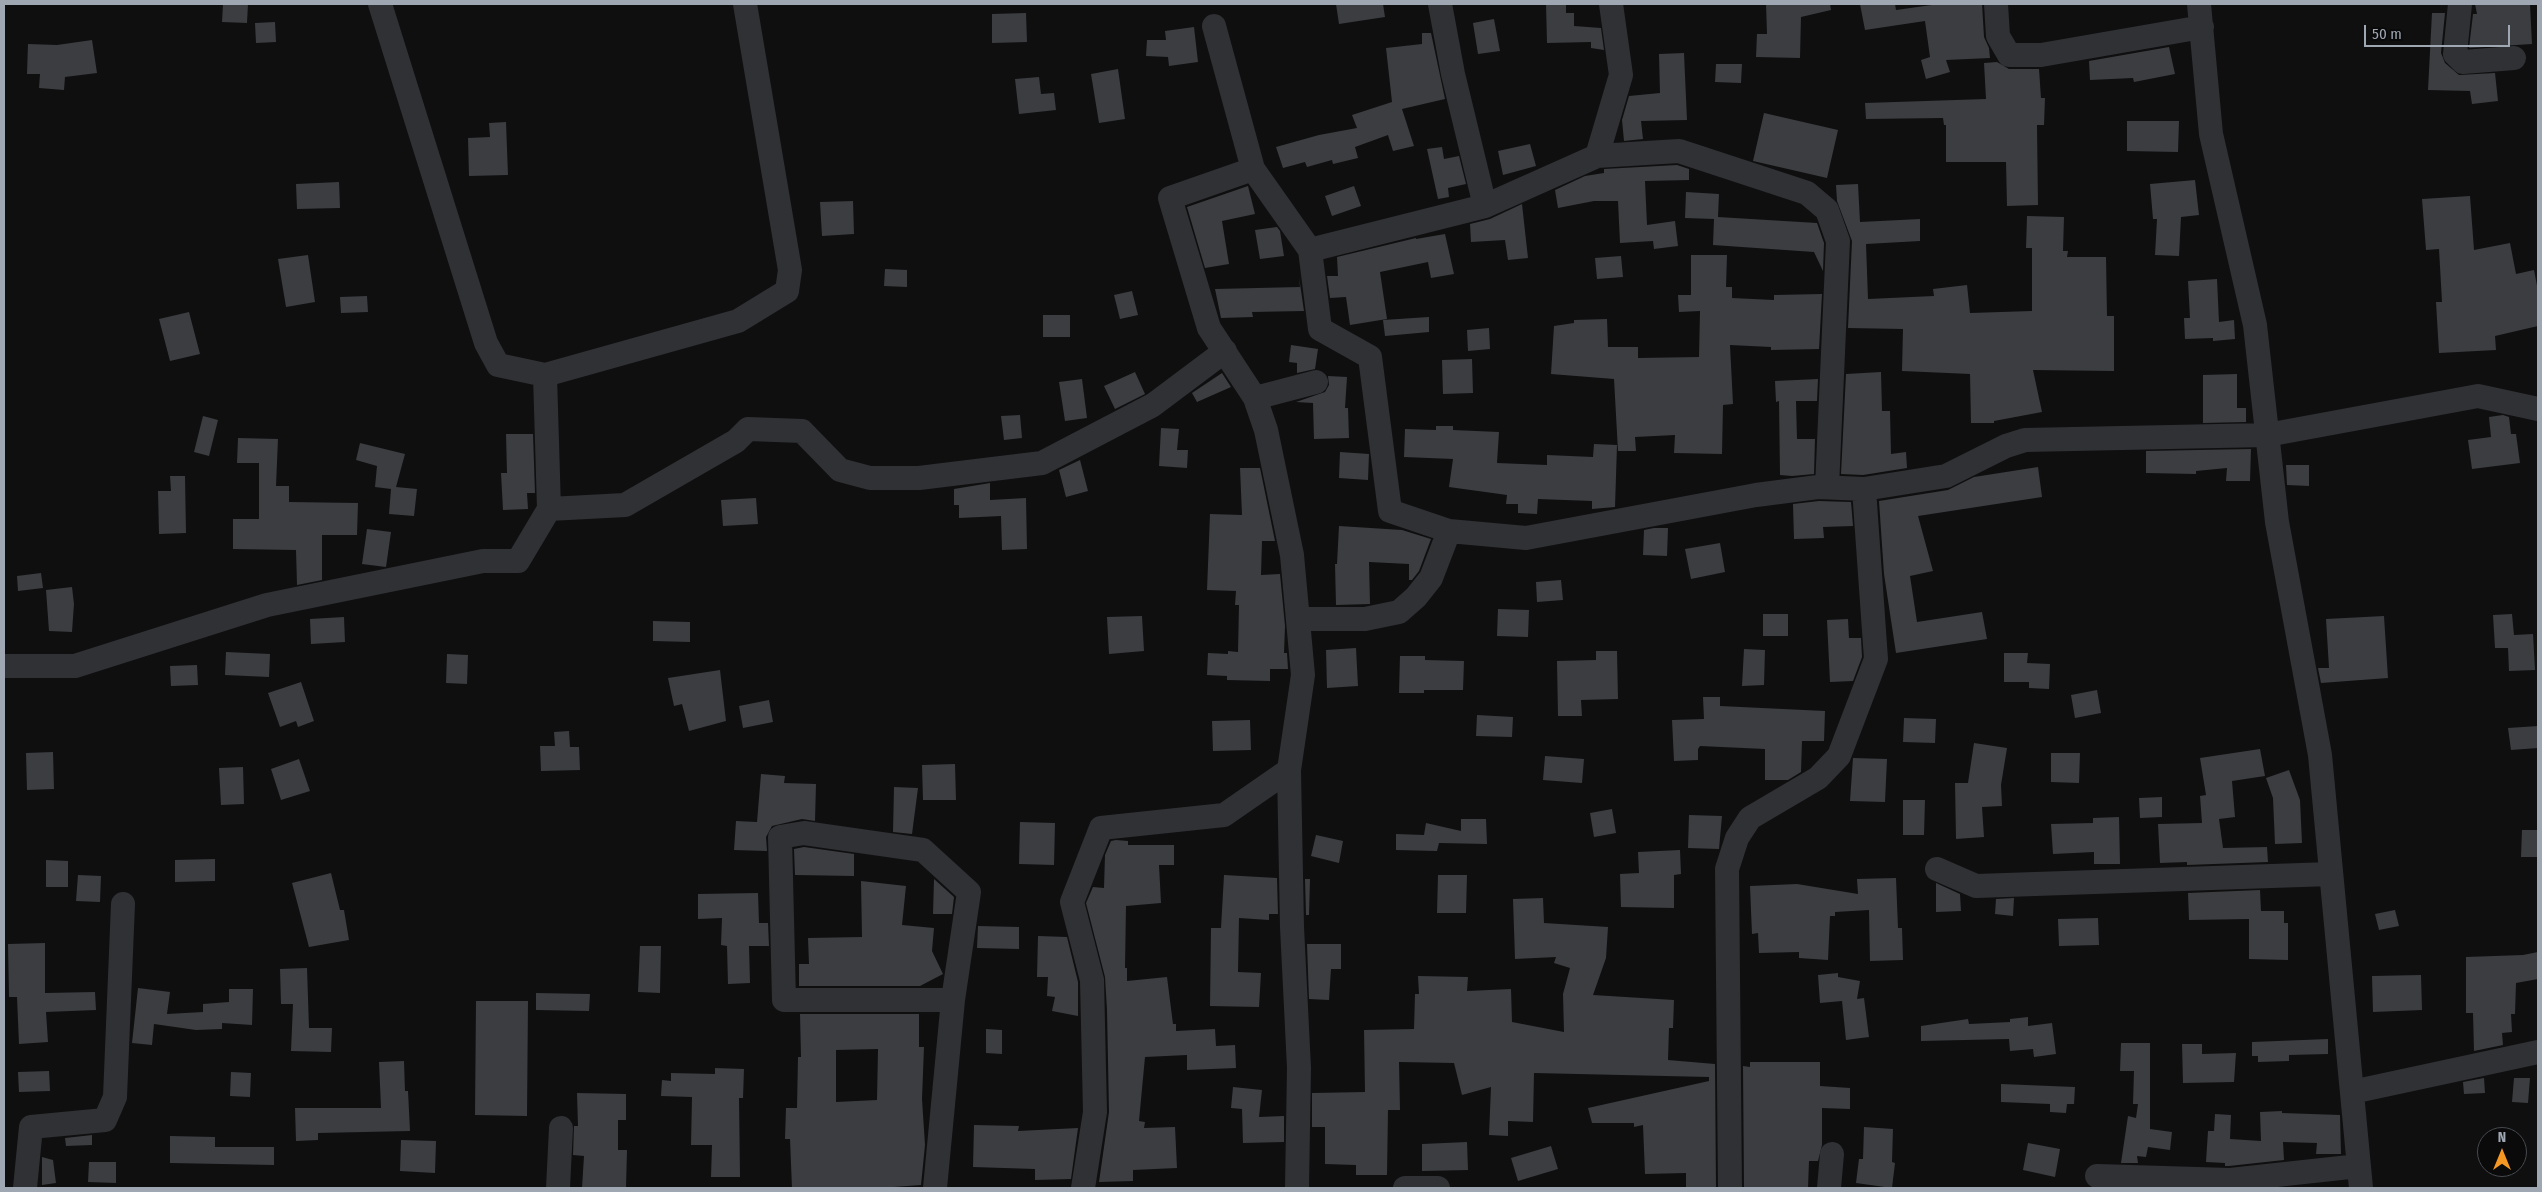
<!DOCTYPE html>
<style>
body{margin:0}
#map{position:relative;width:2542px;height:1192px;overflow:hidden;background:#0f0f10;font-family:"Fira Sans Condensed",sans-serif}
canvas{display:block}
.frame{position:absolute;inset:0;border:5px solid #9fa7b2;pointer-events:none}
.north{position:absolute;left:2477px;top:1127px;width:50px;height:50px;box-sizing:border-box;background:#0a0a0b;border:1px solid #46494e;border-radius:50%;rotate:0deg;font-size:14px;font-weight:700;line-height:20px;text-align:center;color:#9fa7b2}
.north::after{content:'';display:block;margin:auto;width:18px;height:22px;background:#f49823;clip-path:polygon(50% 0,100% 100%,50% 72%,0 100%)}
.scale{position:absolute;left:2364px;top:25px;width:146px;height:22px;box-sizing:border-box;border:2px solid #9fa7b2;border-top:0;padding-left:6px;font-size:15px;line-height:18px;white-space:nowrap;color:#9fa7b2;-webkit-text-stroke:4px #0a0a0b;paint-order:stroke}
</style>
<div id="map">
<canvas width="2542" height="1192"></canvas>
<div class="frame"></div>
<div class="north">N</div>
<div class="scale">50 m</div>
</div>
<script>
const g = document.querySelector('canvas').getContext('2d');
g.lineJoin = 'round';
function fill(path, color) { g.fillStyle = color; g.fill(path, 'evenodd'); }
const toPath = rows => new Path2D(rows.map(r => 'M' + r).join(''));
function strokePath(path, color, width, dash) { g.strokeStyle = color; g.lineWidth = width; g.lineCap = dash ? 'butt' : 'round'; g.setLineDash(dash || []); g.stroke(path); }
const building = toPath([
 [223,4,248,4,247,23,222,22],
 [1336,4,1383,4,1385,17,1339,24],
 [1546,4,1566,4,1566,13,1574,13,1574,26,1601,28,1604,50,1591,48,1591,42,1547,43],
 [1766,4,1830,4,1831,10,1801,17,1800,58,1756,57,1757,34,1767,34],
 [1860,4,1895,4,1896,10,1939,4,1982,4,1984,37,1989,48,1990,58,1946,60,1950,72,1926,79,1921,60,1930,57,1925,21,1865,30],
 [2475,4,2530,4,2532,44,2469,48,2473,14,2477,14],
 [1026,13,1027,42,992,43,992,14],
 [2432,13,2445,13,2441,53,2445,63,2459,75,2495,73,2498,101,2472,104,2470,91,2428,90],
 [1494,19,1500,51,1478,54,1473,23],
 [275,22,276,42,256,43,255,23],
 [1194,27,1198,62,1169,66,1168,57,1146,56,1147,40,1166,40,1165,31],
 [1422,33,1431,33,1445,99,1402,109,1414,146,1393,151,1388,135,1355,147,1358,158,1333,164,1332,160,1307,167,1305,162,1283,168,1276,147,1319,135,1357,128,1352,115,1392,102,1386,48,1422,44],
 [92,40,97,73,65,77,64,90,39,88,40,74,27,74,28,44,57,45],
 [2169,47,2175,74,2134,82,2133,78,2090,80,2089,61],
 [1684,53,1687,120,1641,121,1643,139,1624,141,1622,120,1629,96,1660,93,1659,54],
 [1997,62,2009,69,2039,69,2041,98,2045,98,2044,125,2037,125,2038,205,2007,206,2006,162,1946,162,1946,125,1944,125,1943,118,1866,119,1865,103,1986,99,1984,63],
 [1716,64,1742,64,1741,83,1715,82],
 [1118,69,1125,119,1099,123,1091,74],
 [1039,77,1041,94,1054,93,1056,110,1019,114,1015,79],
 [1764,113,1838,130,1827,178,1753,161],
 [2127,121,2179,121,2178,152,2127,151],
 [506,122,508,175,469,176,468,138,490,137,489,123],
 [1530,144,1536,166,1503,175,1498,151],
 [1442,147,1444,159,1459,156,1466,184,1448,188,1449,197,1438,199,1427,149],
 [1677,165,1689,169,1689,180,1645,181,1647,225,1675,221,1678,246,1654,249,1653,241,1620,243,1618,201,1594,201,1558,208,1555,190,1585,176,1604,173,1604,169],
 [2195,180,2199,215,2181,217,2179,256,2155,255,2157,219,2153,219,2150,184],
 [339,182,340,208,297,209,296,184],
 [1858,184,1860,222,1920,219,1920,241,1866,244,1868,299,1934,296,1933,289,1967,285,1970,313,2032,311,2032,248,2026,248,2027,216,2064,217,2063,251,2068,251,2067,257,2106,257,2107,316,2114,316,2114,371,2033,370,2042,412,1994,421,1994,423,1971,423,1970,374,1902,371,1903,329,1848,328,1852,241,1837,201,1836,185],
 [1248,186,1255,214,1222,221,1229,264,1205,268,1187,207],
 [1354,186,1361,206,1332,216,1325,196],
 [1686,192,1719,194,1718,217,1817,223,1824,243,1823,271,1814,252,1713,245,1714,219,1685,218],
 [2470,196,2474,250,2510,243,2516,274,2534,270,2538,291,2538,326,2495,336,2496,350,2439,353,2436,302,2442,302,2439,249,2426,250,2422,199],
 [853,201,854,234,822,236,820,202],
 [1522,204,1528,258,1508,260,1505,240,1471,242,1470,224,1490,219],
 [1277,227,1280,231,1284,256,1260,259,1255,230],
 [1445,234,1454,274,1431,278,1428,262,1380,272,1387,319,1350,325,1346,297,1330,298,1327,276,1338,276,1337,257,1416,238,1416,239],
 [308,255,315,302,286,307,278,259],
 [1691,255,1727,255,1726,287,1732,287,1732,298,1774,300,1774,295,1822,294,1819,349,1771,350,1771,347,1730,345,1733,404,1723,405,1722,454,1674,453,1675,435,1635,437,1636,451,1618,451,1614,379,1551,374,1554,326,1574,323,1574,320,1607,319,1608,347,1638,347,1638,358,1699,357,1700,311,1679,312,1678,295,1691,295],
 [1621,256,1623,277,1597,279,1595,258],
 [885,269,907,270,907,287,884,286],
 [1299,277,1304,311,1252,312,1253,317,1221,318,1215,289,1300,287],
 [2217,279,2219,322,2234,320,2235,339,2213,341,2213,338,2185,339,2184,318,2190,318,2188,281],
 [1132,291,1138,315,1120,319,1114,295],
 [367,296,368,312,341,313,340,297],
 [189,312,200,354,170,361,159,319],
 [1043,315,1070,315,1070,337,1043,337],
 [1429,317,1429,332,1385,336,1383,320],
 [1489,328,1490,349,1468,351,1467,330],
 [1291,345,1318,349,1315,369,1297,373,1297,363,1289,362],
 [1472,359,1473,393,1443,394,1442,360],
 [1135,372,1145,394,1115,409,1104,386],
 [1881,372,1882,411,1890,411,1891,454,1906,452,1907,468,1863,475,1841,474,1846,374],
 [1222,373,1231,387,1197,402,1192,393],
 [2237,374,2237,408,2246,408,2246,422,2203,423,2203,375],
 [1328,376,1347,377,1345,408,1348,408,1349,438,1314,439,1313,403,1296,402,1325,392,1329,385],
 [1082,379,1087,418,1065,421,1059,382],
 [1818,379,1817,401,1796,401,1797,439,1815,439,1814,474,1792,476,1780,475,1779,401,1776,402,1775,381],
 [1020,415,1022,438,1004,440,1001,416],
 [2503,415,2509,417,2511,434,2516,434,2520,463,2472,469,2468,440,2491,437,2489,417],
 [203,416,218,420,209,456,194,452],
 [1436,426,1453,426,1453,430,1499,432,1497,463,1547,465,1547,455,1593,457,1594,444,1617,445,1615,507,1592,509,1592,501,1538,499,1537,514,1518,513,1518,504,1506,504,1507,495,1449,487,1453,459,1404,457,1405,429,1436,430],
 [1161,428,1179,429,1177,450,1188,450,1187,468,1159,466],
 [506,434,533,434,535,493,527,493,528,509,503,510,501,473,507,473],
 [238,438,278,439,276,486,289,486,289,502,358,503,357,535,322,535,322,580,297,585,296,550,233,549,233,519,259,519,259,463,237,463],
 [360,443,405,454,396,487,417,489,414,516,389,514,391,489,375,487,377,466,356,460],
 [2251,449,2250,481,2226,481,2227,468,2196,471,2196,474,2146,473,2146,451],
 [1340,452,1369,454,1368,480,1339,478],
 [1080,460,1088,491,1066,497,1059,470],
 [2286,465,2309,465,2309,486,2287,485],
 [2038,467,2042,497,1918,516,1933,571,1910,576,1917,622,1982,612,1987,639,1896,653,1884,574,1879,501,1948,490,1974,477],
 [1240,468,1260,468,1275,541,1262,541,1261,575,1280,574,1285,626,1284,653,1287,653,1288,669,1270,669,1270,681,1227,680,1227,676,1207,675,1208,653,1228,654,1228,651,1238,652,1239,605,1235,605,1236,591,1207,590,1210,514,1242,515],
 [170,476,185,476,186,533,159,534,158,491,171,491],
 [990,483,990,500,1026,498,1027,549,1002,550,1001,516,959,518,959,505,954,505,954,489],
 [756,498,758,524,723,526,721,500],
 [1819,501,1851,502,1853,526,1823,527,1824,538,1794,539,1793,504],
 [1339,526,1402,530,1431,539,1419,571,1412,580,1409,580,1409,564,1369,562,1370,604,1336,605,1335,564,1337,564],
 [1654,528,1668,528,1667,556,1643,555,1644,530],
 [367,529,391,532,386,567,362,564],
 [1720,543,1725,572,1691,579,1685,549],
 [41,573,43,588,18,591,17,576],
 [1561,580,1563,600,1537,602,1536,582],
 [72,587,74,604,72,632,49,631,46,590],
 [1498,609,1529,610,1528,637,1497,636],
 [1763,614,1788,614,1788,636,1763,636],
 [2512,614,2514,635,2533,634,2535,670,2509,671,2508,648,2495,648,2493,615],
 [1142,616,1144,651,1109,654,1107,617],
 [2384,616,2388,678,2321,683,2318,668,2329,668,2326,619],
 [344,617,345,642,311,644,310,619],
 [1848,619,1849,638,1861,638,1862,657,1853,681,1830,682,1827,620],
 [653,621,690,622,690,642,653,641],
 [1356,648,1358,686,1327,688,1326,650],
 [1744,649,1765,650,1764,685,1742,686],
 [1596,651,1617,651,1618,699,1581,700,1582,716,1558,716,1557,661,1596,660],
 [226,652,270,654,269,677,225,675],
 [2004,653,2028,653,2027,663,2050,664,2049,689,2029,688,2029,682,2004,682],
 [447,654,468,655,467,684,446,683],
 [1400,656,1425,656,1425,660,1464,661,1463,690,1424,690,1424,693,1399,693],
 [197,665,198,685,171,686,170,666],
 [720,670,726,721,689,731,682,704,674,706,668,678],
 [301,682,314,721,298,727,296,721,280,727,268,693],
 [2097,690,2101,713,2075,718,2071,695],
 [1703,697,1720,697,1720,706,1825,711,1824,741,1802,741,1801,772,1788,780,1765,780,1765,749,1700,746,1698,749,1698,760,1674,761,1672,720,1704,719],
 [769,700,773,722,743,728,739,706],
 [1477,715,1513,717,1512,737,1476,736],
 [1904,718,1936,719,1935,743,1903,742],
 [1250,720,1251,750,1213,751,1212,721],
 [2538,726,2538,748,2511,750,2508,728],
 [569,731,570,747,579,747,580,770,541,771,540,746,555,746,554,732],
 [1974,743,2007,748,2001,785,2002,806,1982,807,1984,837,1956,839,1955,783,1968,783],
 [2260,749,2265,776,2232,781,2235,817,2219,819,2223,848,2267,847,2268,862,2187,865,2187,862,2160,863,2158,824,2202,823,2200,796,2206,795,2200,758],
 [53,752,54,789,27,790,26,753],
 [2051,753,2080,753,2079,783,2051,782],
 [1545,756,1584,759,1582,783,1543,780],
 [1853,758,1887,759,1885,802,1850,801],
 [299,759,310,791,281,800,271,769],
 [955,764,956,800,923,800,922,765],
 [243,767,244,804,221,805,219,768],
 [2289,770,2300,800,2302,843,2275,844,2273,798,2266,778],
 [761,774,785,776,784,783,816,784,815,821,802,819,772,826,766,837,767,851,734,850,736,821,757,822],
 [894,787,918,788,912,834,893,832],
 [2162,797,2162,817,2140,818,2139,798],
 [1903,800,1925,800,1924,835,1903,835],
 [1612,809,1616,833,1594,837,1590,813],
 [1689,815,1722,816,1719,849,1688,848],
 [2119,817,2120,864,2094,864,2094,852,2053,854,2051,824,2093,823,2093,818],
 [1461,819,1486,819,1487,844,1439,843,1437,851,1396,850,1396,834,1424,835,1426,823,1461,831],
 [1020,822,1055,823,1054,865,1019,864],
 [2522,830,2538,830,2538,857,2521,857],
 [1316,835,1343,841,1339,863,1311,856],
 [1116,840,1128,841,1128,845,1174,845,1174,865,1159,865,1161,903,1126,906,1125,968,1127,968,1127,981,1167,977,1173,1024,1176,1024,1176,1031,1215,1029,1216,1046,1235,1045,1236,1068,1187,1070,1187,1055,1145,1057,1139,1121,1145,1122,1144,1128,1175,1127,1177,1168,1133,1170,1133,1181,1099,1182,1109,1112,1107,1010,1105,977,1086,903,1093,887,1104,888,1105,855,1111,841],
 [804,847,854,854,854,876,795,875,794,849],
 [1680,850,1681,874,1674,875,1674,908,1621,907,1620,874,1639,873,1638,852],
 [215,859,215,881,175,882,175,860],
 [46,860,68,861,68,887,46,887],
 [331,873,340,910,344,910,349,940,309,947,292,883],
 [78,875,101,876,100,902,76,901],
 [1224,875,1277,878,1278,914,1269,914,1269,920,1239,918,1238,972,1261,973,1259,1007,1210,1006,1211,928,1221,928],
 [1438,875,1467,875,1466,913,1437,913],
 [1896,878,1898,928,1902,928,1903,960,1870,961,1869,910,1835,912,1835,916,1830,916,1828,960,1799,958,1799,952,1759,953,1758,933,1752,934,1750,886,1797,884,1858,894,1857,879],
 [934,879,954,897,952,914,933,914],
 [1305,879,1310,879,1309,915,1306,915],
 [861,881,906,886,902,925,934,928,932,951,943,974,920,986,799,986,799,964,809,964,808,938,862,937],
 [1936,883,1960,894,1961,911,1936,912],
 [2260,890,2261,911,2284,911,2284,923,2288,923,2288,960,2249,959,2249,919,2189,920,2188,893],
 [758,893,759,923,768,923,769,946,749,946,750,983,728,984,727,946,721,945,722,918,698,919,698,894],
 [1543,898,1544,923,1608,927,1606,958,1593,995,1674,1000,1673,1028,1669,1028,1668,1060,1715,1064,1716,1188,1686,1188,1686,1173,1645,1174,1643,1125,1634,1127,1634,1123,1592,1123,1588,1108,1709,1081,1709,1077,1534,1073,1533,1122,1508,1121,1508,1136,1489,1135,1491,1087,1462,1095,1454,1063,1399,1062,1400,1110,1388,1110,1387,1175,1356,1175,1356,1165,1325,1164,1325,1127,1312,1127,1312,1093,1365,1092,1364,1030,1414,1029,1415,994,1419,994,1418,976,1468,977,1467,991,1511,989,1512,1022,1564,1032,1563,994,1570,968,1554,963,1556,957,1515,959,1513,899],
 [2014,898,2013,916,1995,914,1996,899],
 [2395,910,2399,926,2379,930,2375,914],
 [2098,918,2099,945,2059,946,2058,919],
 [978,926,1019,927,1019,949,977,948],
 [1038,936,1067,937,1078,982,1078,1016,1052,1011,1055,997,1047,996,1048,977,1037,977],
 [45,943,45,993,95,992,96,1010,46,1012,48,1042,19,1044,17,997,9,997,8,944],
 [1307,944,1341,944,1341,969,1331,969,1329,1000,1309,999],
 [640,946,661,946,660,993,638,992],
 [2538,952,2538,979,2516,983,2515,1014,2511,1014,2512,1032,2502,1033,2503,1045,2474,1051,2473,1013,2466,1013,2466,957,2523,955],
 [307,968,309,1028,332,1028,331,1052,291,1051,293,1004,281,1004,280,969],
 [1838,973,1838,977,1860,981,1857,999,1864,998,1869,1037,1846,1040,1842,1001,1820,1003,1818,975],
 [2421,975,2422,1010,2373,1012,2372,976],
 [138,988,170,992,167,1014,203,1012,203,1004,229,1002,229,989,253,989,252,1025,222,1023,222,1029,196,1030,154,1024,152,1045,132,1043],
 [536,993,590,994,589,1011,536,1010],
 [476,1001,528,1001,527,1116,475,1115],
 [800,1014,919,1014,919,1047,924,1047,922,1099,925,1145,921,1185,880,1188,792,1188,790,1139,785,1139,786,1108,797,1108,798,1057,801,1057],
 [878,1049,877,1100,836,1102,836,1050],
 [2028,1017,2028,1026,2052,1023,2056,1054,2034,1057,2033,1049,2010,1051,2009,1039,1921,1041,1921,1026,1968,1019,1969,1024,2010,1022,2010,1019],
 [986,1029,1002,1030,1002,1054,986,1053],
 [2328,1039,2328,1054,2289,1055,2289,1061,2258,1062,2258,1056,2252,1056,2252,1042],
 [2121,1043,2150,1043,2150,1129,2172,1132,2170,1150,2148,1147,2146,1157,2137,1156,2138,1163,2121,1163,2128,1116,2136,1118,2138,1104,2133,1104,2134,1071,2120,1071],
 [2182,1044,2202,1044,2202,1054,2236,1053,2234,1082,2183,1083],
 [404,1061,405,1091,408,1091,410,1131,318,1133,318,1140,296,1141,295,1108,381,1108,379,1062],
 [1750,1062,1820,1062,1820,1086,1850,1088,1850,1109,1822,1108,1822,1145,1818,1161,1809,1161,1808,1188,1744,1188,1743,1066,1750,1067],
 [715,1068,744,1069,743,1098,739,1098,740,1177,711,1177,712,1145,691,1145,692,1097,661,1096,662,1080,671,1081,671,1073,715,1074],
 [49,1071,50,1091,19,1092,18,1072],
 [231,1072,251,1073,250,1097,230,1096],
 [2484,1078,2485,1093,2464,1094,2463,1082],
 [2514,1078,2530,1078,2528,1103,2512,1102],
 [2001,1084,2075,1087,2074,1104,2067,1104,2066,1113,2050,1112,2050,1104,2001,1102],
 [1233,1087,1262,1090,1259,1117,1284,1116,1284,1142,1243,1143,1242,1109,1231,1108],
 [577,1093,626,1094,626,1120,618,1120,618,1150,627,1150,626,1188,582,1188,584,1156,573,1155,574,1126,578,1126],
 [2282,1111,2282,1113,2340,1115,2341,1154,2316,1154,2317,1143,2283,1142,2284,1160,2229,1166,2225,1166,2225,1163,2206,1162,2208,1131,2214,1131,2215,1114,2231,1115,2230,1139,2261,1141,2260,1112],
 [974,1125,1019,1126,1018,1131,1078,1128,1071,1179,1035,1180,1035,1169,973,1167],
 [1864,1127,1893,1129,1892,1162,1895,1163,1892,1188,1856,1183,1859,1159,1863,1159],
 [92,1135,92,1145,66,1146,65,1138],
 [170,1136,215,1137,215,1147,274,1147,274,1165,170,1163],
 [401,1140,436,1141,435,1173,400,1171],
 [1467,1142,1468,1170,1422,1171,1422,1144],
 [2028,1143,2060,1149,2055,1177,2023,1170],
 [1551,1146,1558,1169,1518,1181,1511,1158],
 [42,1157,53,1160,56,1183,42,1185],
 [89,1162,116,1162,116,1183,88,1182]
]);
const minor = toPath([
 [380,4,486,343,498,365,545,375,738,321,787,291,790,270,745,4],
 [1440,4,1453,74,1485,206],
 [1996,4,1998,36,2009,55,2041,55,2202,27],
 [2199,4,2211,134,2255,325,2277,522,2320,755,2361,1188],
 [2460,4,2455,54,2463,62,2514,58],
 [1214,26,1253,169],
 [1597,156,1679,151,1807,193,1827,210,1838,241,1827,487],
 [1310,250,1320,329,1370,357,1390,511,1449,531,1526,538,1756,495,1818,487,1864,489,1946,476,2006,446,2025,440,2267,435,2478,396,2538,409],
 [1255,398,1316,382],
 [549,509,625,505,736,441,748,429,802,431,840,470,870,478,919,478,1042,463,1153,405,1225,351],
 [1298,619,1365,619,1399,612,1416,597,1431,578,1449,531],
 [4,666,75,666,267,605,483,561,518,561,549,509,545,375],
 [1289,770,1292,927,1299,1068,1297,1188],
 [1937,869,1976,886,2331,874],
 [2352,1092,2538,1052],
 [2097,1176,2230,1180,2359,1166],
 [25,1188,31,1127,105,1120,115,1097,123,904],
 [558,1188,561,1128],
 [935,1188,953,1000,969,892,923,850,804,833,780,837,784,1000,953,1000],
 [1083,1188,1095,1112,1092,980,1072,902,1101,828,1224,815,1289,770,1303,675,1292,555,1266,430,1255,398,1209,328,1170,198,1253,169,1310,250,1485,206,1597,156,1621,75,1611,4],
 [1405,1188,1438,1188],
 [1730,1188,1727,869,1737,838,1750,818,1818,778,1839,756,1876,659,1864,489],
 [1829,1188,1832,1154]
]);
fill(building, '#3b3d40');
strokePath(minor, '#303135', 24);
</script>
